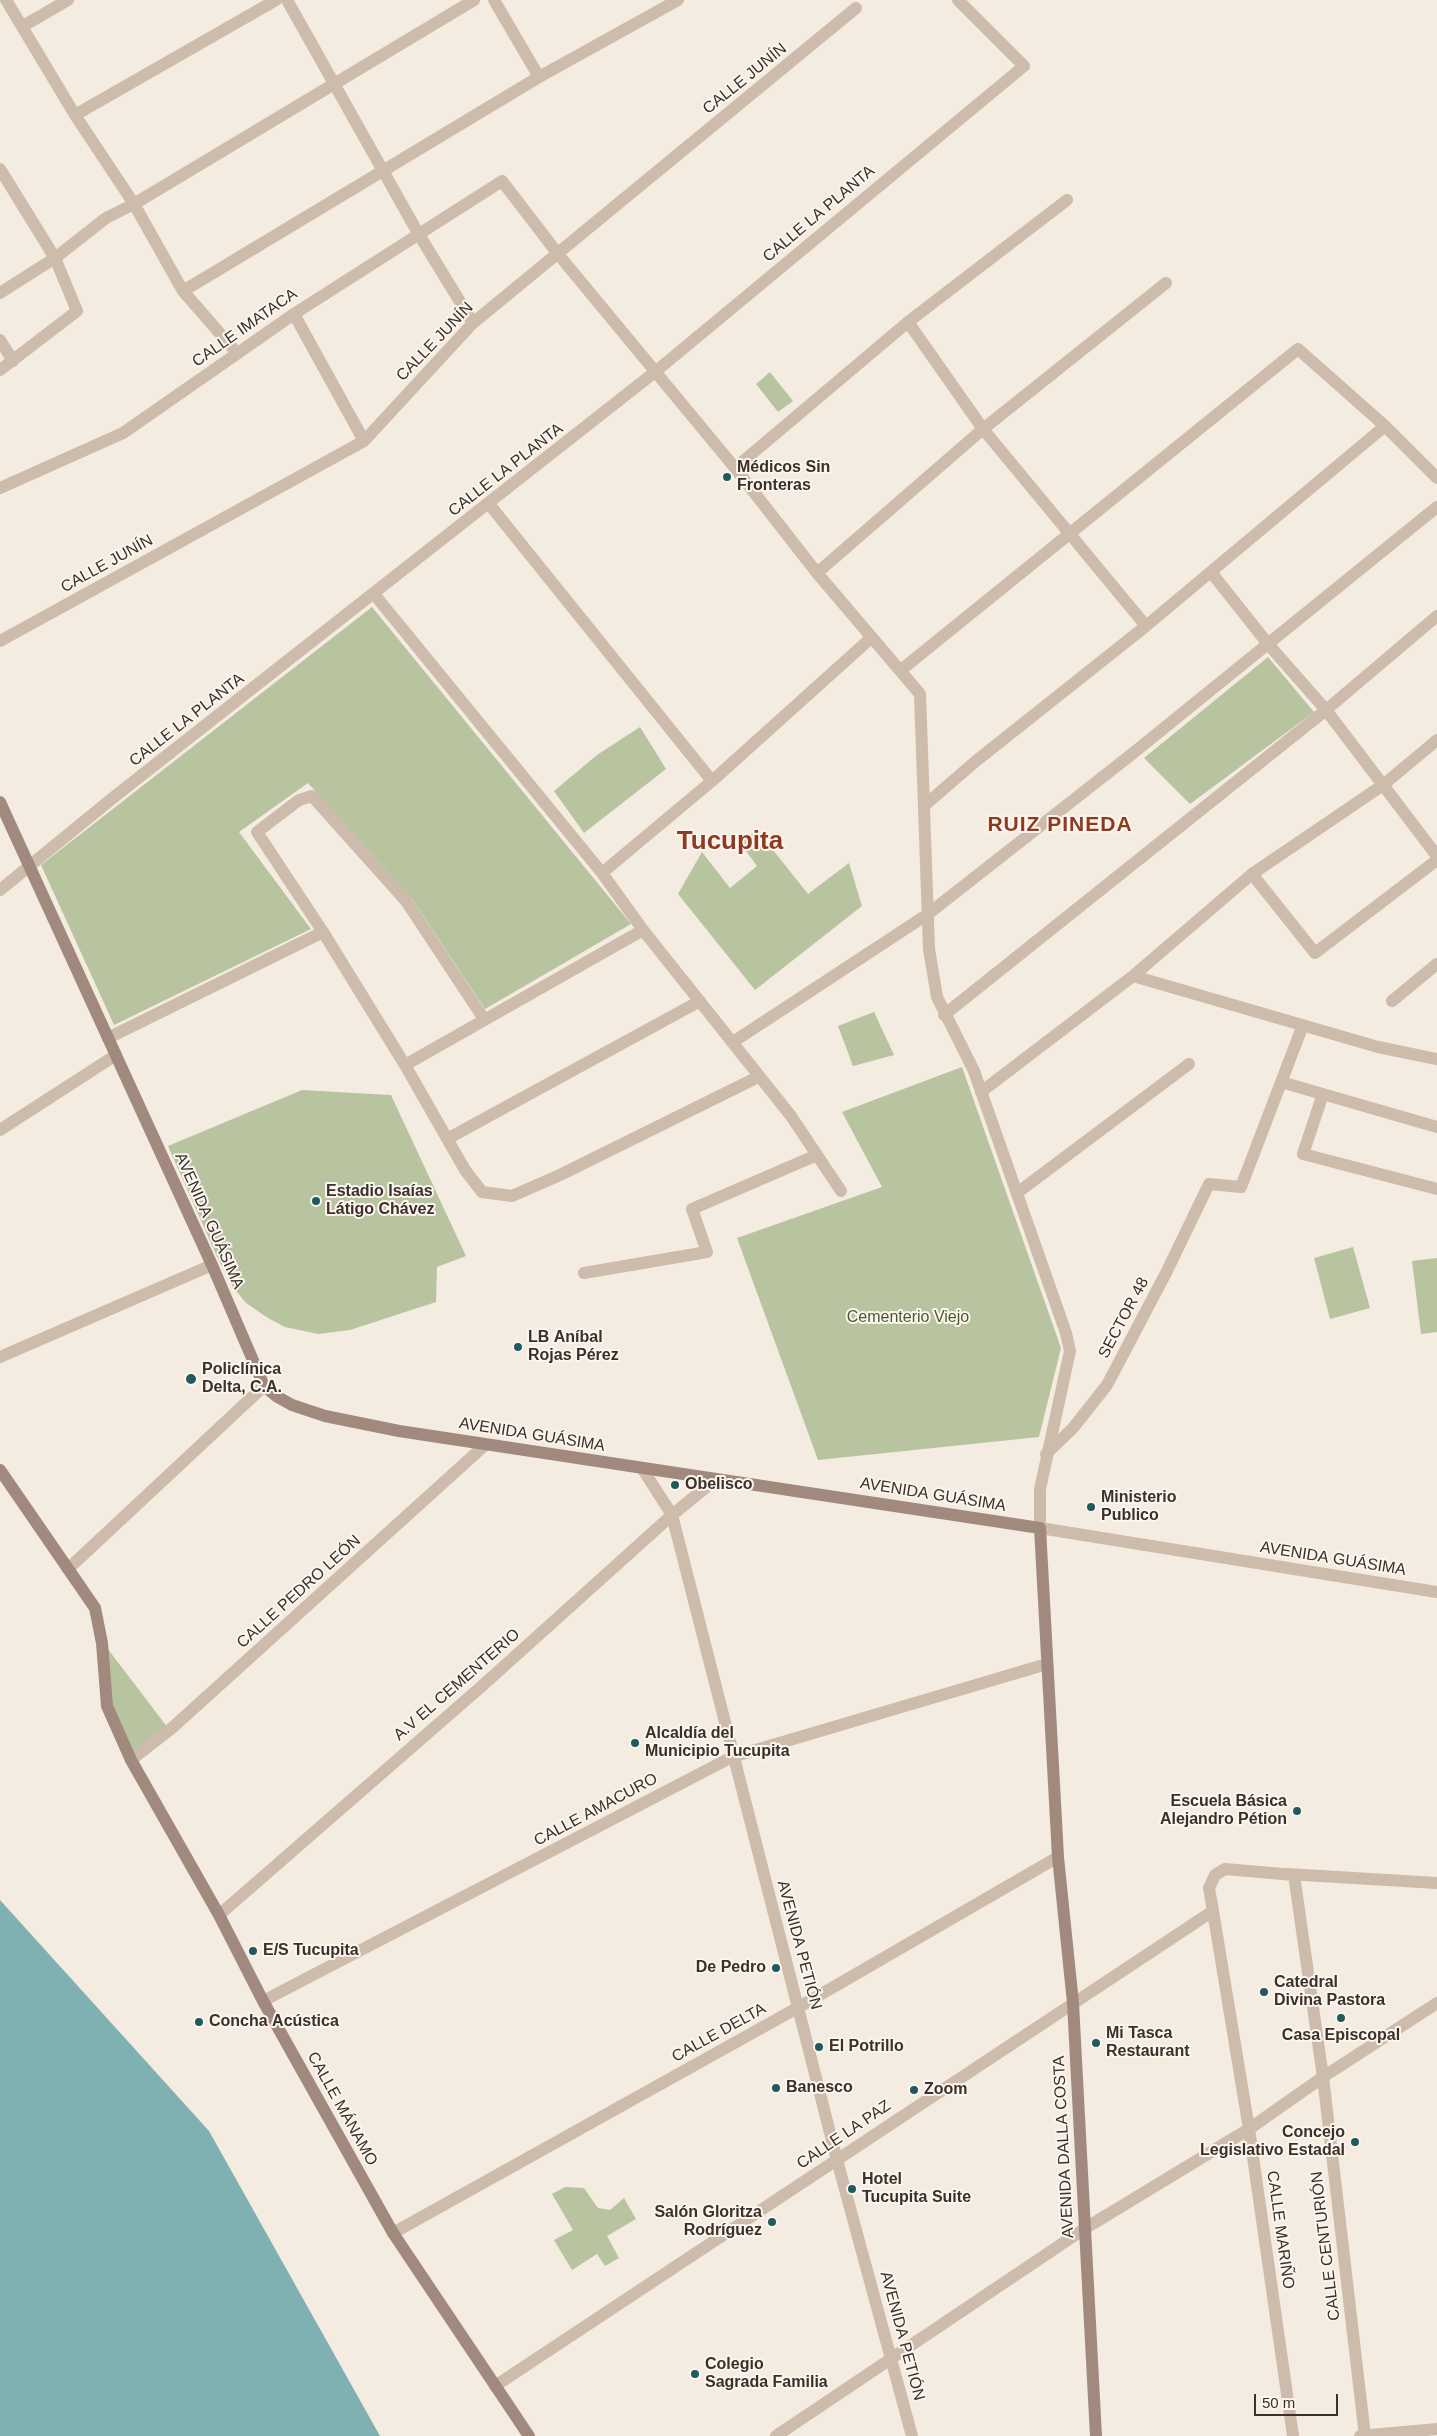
<!DOCTYPE html>
<meta charset="utf-8">
<style>
body{margin:0}
#map{position:relative;width:1437px;height:2436px;overflow:hidden;background:#f4ebe1;font-family:Arial,sans-serif}
canvas{display:block}
.scale{position:absolute;left:1254px;top:2394px;width:84px;height:22px;box-sizing:border-box;border:2px solid #3b302b;border-top:0;padding-left:6px;font-size:15px;line-height:18px;white-space:nowrap;color:#3b302b;-webkit-text-stroke:4px #fbf5ee;paint-order:stroke}
</style>
<div id="map">
<canvas width="1437" height="2436"></canvas>
<div class="scale">50 m</div>
</div>
<script>
const g = document.querySelector('canvas').getContext('2d');
g.lineJoin = 'round';
function fill(path, color) { g.fillStyle = color; g.fill(path, 'evenodd'); }
const toPath = rows => new Path2D(rows.map(r => 'M' + r).join(''));
function strokePath(path, color, width, dash) { g.strokeStyle = color; g.lineWidth = width; g.lineCap = dash ? 'butt' : 'round'; g.setLineDash(dash || []); g.stroke(path); }
function label(font, color, halo, rows, align = 'center') {
  g.font = font + ' Arial,sans-serif'; g.lineWidth = 4; g.setLineDash([]); g.textBaseline = 'middle'; g.strokeStyle = halo; g.fillStyle = color; for (const [text, x, y, turn = 0] of rows) {
    g.save(); g.translate(x, y); g.rotate((+turn || 0) * Math.PI / 180); g.textAlign = isNaN(turn) ? turn : align; if (halo) g.strokeText(text, 0, 0); g.fillText(text, 0, 0); g.restore();
  }
}
const green = toPath([
 [770,372,793,401,778,412,756,384],
 [372,607,631,924,485,1009,412,899,308,783,239,832,311,929,114,1025,41,865],
 [1268,657,1314,712,1190,804,1144,758],
 [640,727,666,769,584,833,554,791,597,755],
 [757,830,808,894,849,863,862,906,755,990,678,894,702,852,730,888,757,866,740,843],
 [874,1012,894,1055,853,1066,838,1026],
 [962,1067,1061,1348,1039,1437,818,1460,737,1238,882,1187,842,1112],
 [302,1090,391,1095,466,1256,437,1267,436,1302,350,1330,318,1334,285,1327,268,1318,246,1303,233,1287,219,1261,168,1146],
 [1353,1247,1370,1308,1330,1319,1314,1258],
 [1437,1258,1437,1332,1421,1334,1412,1261],
 [104,1644,168,1728,131,1760,107,1706],
 [565,2187,584,2188,598,2208,610,2210,624,2198,636,2219,607,2236,619,2258,605,2266,597,2254,572,2270,554,2240,573,2230,552,2194]
]);
const water = toPath([
 [0,1900,209,2131,380,2436,0,2436]
]);
const street = toPath([
 [6,0,75,115,134,204,183,291,237,353],
 [287,0,418,233,473,323],
 [494,0,539,77],
 [23,26,68,0],
 [75,115,276,0],
 [0,169,55,258,77,311,0,370],
 [183,291,539,77,678,0],
 [0,293,55,258,106,218,134,204,474,0],
 [294,314,364,441],
 [908,322,983,429,1146,626],
 [0,340,13,361],
 [735,468,908,322,1067,200],
 [0,488,123,433,294,314,502,181,558,254,735,468,817,573,920,694,929,949,937,997,974,1071,1066,1333,1070,1351,1040,1489,1040,1528,1437,1592],
 [489,504,712,781],
 [1211,572,1268,644,1326,710,1437,856],
 [817,573,983,429,1166,283],
 [374,594,602,873,643,930,791,1116,841,1191],
 [0,641,364,441,473,323,856,8],
 [901,670,1298,349,1385,426,1437,478],
 [925,805,976,761,1146,626,1385,426],
 [602,873,712,781,871,638],
 [1252,874,1315,953,1437,860],
 [0,890,114,797,655,372,1024,66,958,0],
 [1133,976,1378,1047,1437,1059],
 [1392,1001,1437,964],
 [944,1015,1326,710,1437,616],
 [484,1019,406,901,312,796,299,800,257,832,323,932,405,1065,465,1170,482,1192,512,1196,560,1175,758,1077],
 [108,1038,323,932],
 [733,1042,928,914,1132,754,1437,507],
 [405,1065,643,930],
 [1281,1082,1437,1127],
 [981,1092,1133,976,1252,874,1383,785,1437,740],
 [1323,1094,1303,1154,1437,1189],
 [0,1130,116,1055],
 [447,1139,700,1001],
 [1017,1193,1189,1064],
 [584,1273,707,1252,692,1209,817,1155],
 [0,1357,212,1265],
 [1046,1454,1073,1428,1107,1385,1167,1271,1209,1184,1241,1187,1303,1025],
 [642,1468,672,1515,837,2160,912,2436],
 [68,1569,264,1386],
 [131,1760,172,1728,485,1445],
 [1287,1874,1437,1883],
 [1212,1905,1249,2129,1293,2436],
 [219,1915,482,1686,672,1515,716,1479],
 [263,2001,732,1757,1047,1664],
 [393,2233,799,2007,1058,1857],
 [495,2386,1213,1911,1209,1888,1215,1875,1225,1869,1294,1875,1323,2077,1365,2436],
 [776,2436,1084,2229,1249,2129,1323,2077,1437,2003],
 [1360,2436,1437,2429]
]);
const secondary = toPath([
 [0,802,212,1265,264,1386,276,1396,292,1405,325,1416,399,1431,1040,1528,1058,1857,1073,2003,1096,2436],
 [0,1470,95,1608,102,1643,107,1706,131,1760,219,1915,263,2001,393,2233,529,2436]
]);
const markers = [
 [727,477,5,"#1f5a5e"],
 [316,1201,5,"#1f5a5e"],
 [518,1347,5,"#1f5a5e"],
 [191,1379,6,"#1f5a5e"],
 [675,1485,5,"#1f5a5e"],
 [1091,1507,5,"#1f5a5e"],
 [635,1743,5,"#1f5a5e"],
 [1297,1811,5,"#1f5a5e"],
 [253,1951,5,"#1f5a5e"],
 [776,1968,5,"#1f5a5e"],
 [1264,1992,5,"#1f5a5e"],
 [1341,2018,5,"#1f5a5e"],
 [199,2022,5,"#1f5a5e"],
 [1096,2043,5,"#1f5a5e"],
 [819,2047,5,"#1f5a5e"],
 [776,2088,5,"#1f5a5e"],
 [914,2090,5,"#1f5a5e"],
 [1355,2142,5,"#1f5a5e"],
 [852,2189,5,"#1f5a5e"],
 [772,2222,5,"#1f5a5e"],
 [695,2374,5,"#1f5a5e"]
];
const streetNames = [
 ["CALLE JUNÍN",745,79,-39],
 ["CALLE LA PLANTA",819,214,-40],
 ["CALLE IMATACA",245,328,-35],
 ["CALLE JUNÍN",435,342,-46],
 ["CALLE LA PLANTA",506,470,-38],
 ["CALLE JUNÍN",107,564,-29],
 ["CALLE LA PLANTA",187,720,-38],
 ["AVENIDA GUÁSIMA",209,1221,66],
 ["SECTOR 48",1124,1318,-62],
 ["AVENIDA GUÁSIMA",532,1435,9],
 ["AVENIDA GUÁSIMA",933,1495,9],
 ["AVENIDA GUÁSIMA",1333,1559,9],
 ["CALLE PEDRO LEÓN",299,1592,-42],
 ["A.V EL CEMENTERIO",457,1685,-41],
 ["CALLE AMACURO",596,1810,-28],
 ["AVENIDA PETIÓN",799,1945,75],
 ["CALLE DELTA",719,2033,-29],
 ["CALLE MÁNAMO",342,2109,61],
 ["CALLE LA PAZ",844,2135,-34],
 ["AVENIDA DALLA COSTA",1064,2147,-93],
 ["CALLE MARIÑO",1280,2230,82],
 ["CALLE CENTURIÓN",1326,2246,-97],
 ["AVENIDA PETIÓN",902,2336,75]
];
const poiNames = [
 ["Médicos Sin",737,468],
 ["Fronteras",737,486],
 ["Estadio Isaías",326,1192],
 ["Látigo Chávez",326,1210],
 ["LB Aníbal",528,1338],
 ["Rojas Pérez",528,1356],
 ["Policlínica",202,1370],
 ["Delta, C.A.",202,1388],
 ["Obelisco",685,1485],
 ["Ministerio",1101,1498],
 ["Publico",1101,1516],
 ["Alcaldía del",645,1734],
 ["Municipio Tucupita",645,1752],
 ["Escuela Básica",1287,1802,"right"],
 ["Alejandro Pétion",1287,1820,"right"],
 ["E/S Tucupita",263,1951],
 ["De Pedro",766,1968,"right"],
 ["Catedral",1274,1983],
 ["Divina Pastora",1274,2001],
 ["Concha Acústica",209,2022],
 ["Mi Tasca",1106,2034],
 ["Restaurant",1106,2052],
 ["Casa Episcopal",1341,2036,"center"],
 ["El Potrillo",829,2047],
 ["Banesco",786,2088],
 ["Zoom",924,2090],
 ["Concejo",1345,2133,"right"],
 ["Legislativo Estadal",1345,2151,"right"],
 ["Hotel",862,2180],
 ["Tucupita Suite",862,2198],
 ["Salón Gloritza",762,2213,"right"],
 ["Rodríguez",762,2231,"right"],
 ["Colegio",705,2365],
 ["Sagrada Familia",705,2383]
];
const parkNames = [
 ["Cementerio Viejo",908,1318]
];
const districtNames = [
 ["RUIZ PINEDA",1060,825]
];
const townNames = [
 ["Tucupita",730,842]
];
fill(green, '#b8c4a0');
fill(water, '#7fb0b2');
strokePath(street, '#cdbbac', 12);
strokePath(secondary, '#a18a7d', 12);
for (const [x, y, r, color] of markers) { const dot = new Path2D(); dot.arc(x, y, r, 0, 2 * Math.PI); g.fillStyle = color; g.fill(dot); strokePath(dot, '#fbf5ee', 2); }
label('16px', '#3b302b', '#fbf5ee', streetNames);
label('bold 16px', '#3b302b', '#fbf5ee', poiNames, 'left');
label('16px', '#4a5a2e', '#fbf5ee', parkNames);
g.letterSpacing = '1px';
label('bold 21px', '#8c3b22', '#fbf5ee', districtNames);
g.letterSpacing = '0px';
label('bold 26px', '#8c3b22', '#fbf5ee', townNames);
</script>
